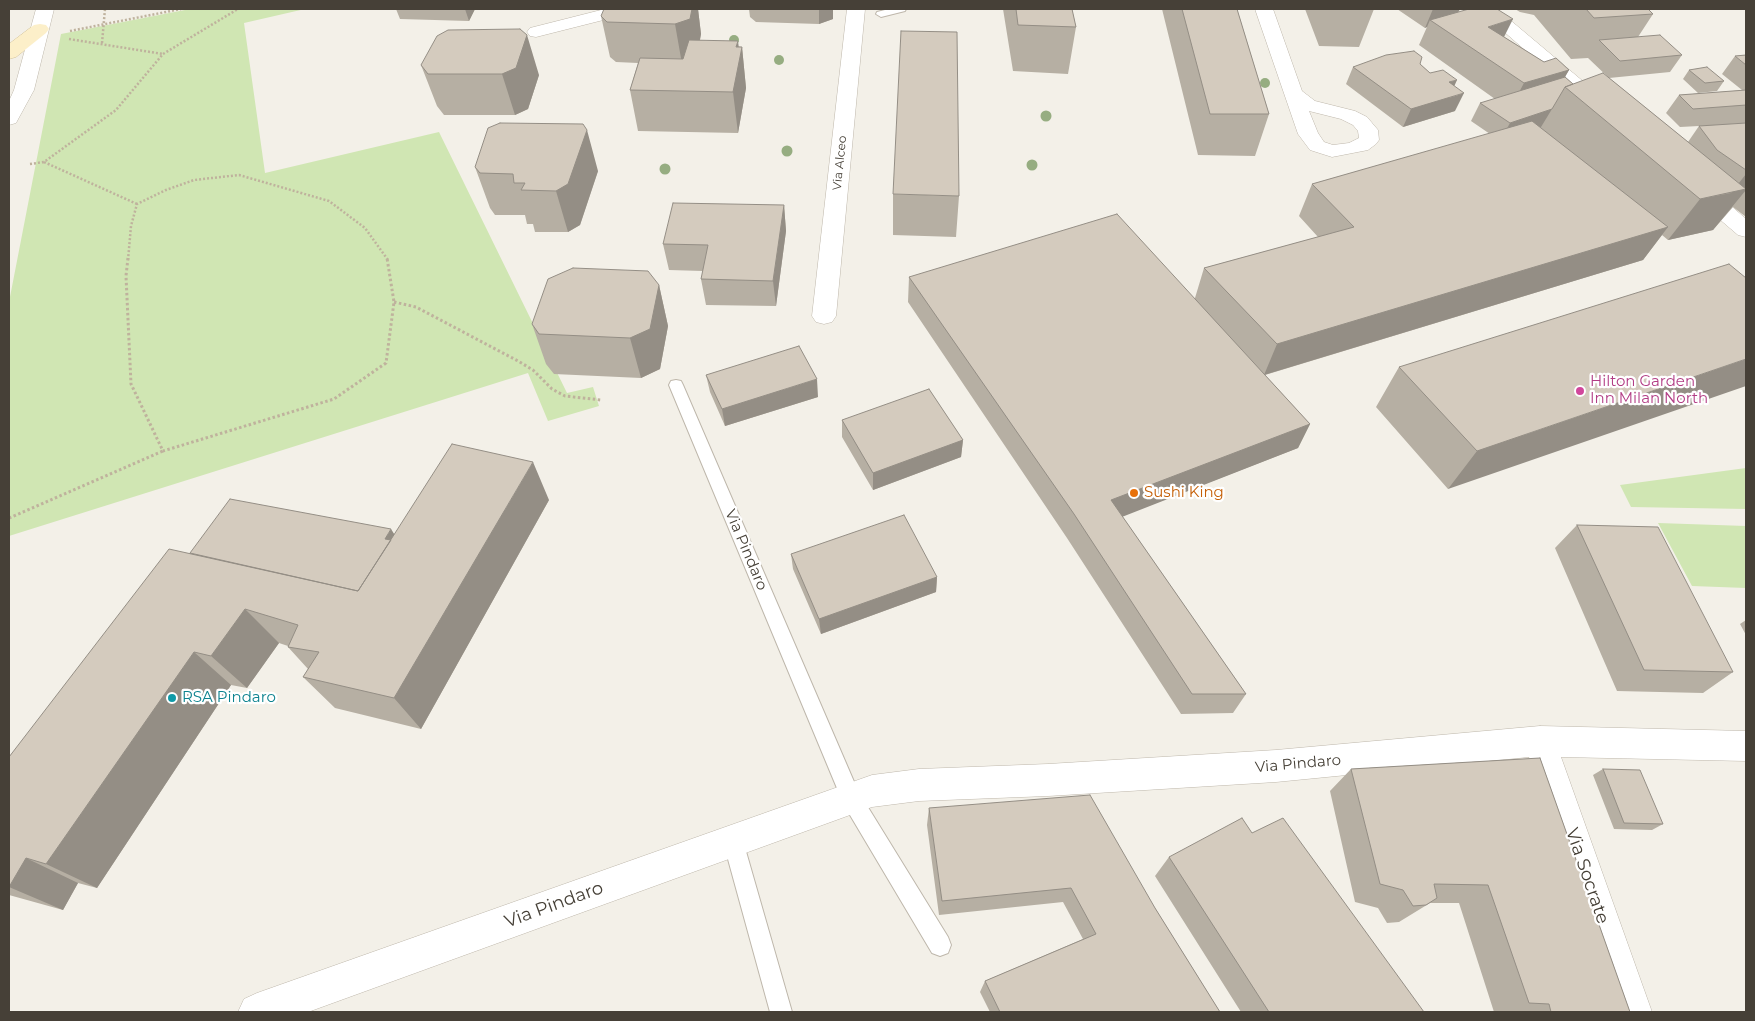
<!DOCTYPE html>
<style>
body{margin:0}
#map{position:relative;width:1755px;height:1021px;overflow:hidden;background:#f3f0e8;font-family:Montserrat,sans-serif}
canvas{display:block}
.frame{position:absolute;inset:0;border:10px solid #464037;pointer-events:none}
</style>
<div id="map">
<canvas width="1755" height="1021"></canvas>
<div class="frame"></div>
</div>
<script>
const g = document.querySelector('canvas').getContext('2d');
g.lineJoin = 'round';
function fill(path, color) { g.fillStyle = color; g.fill(path, 'evenodd'); }
const toPath = rows => new Path2D(rows.map(r => 'M' + r).join(''));
function strokePath(path, color, width, dash) { g.strokeStyle = color; g.lineWidth = width; g.lineCap = dash ? 'butt' : 'round'; g.setLineDash(dash || []); g.stroke(path); }
function label(font, color, halo, rows, align = 'center') {
  g.font = font + ' Montserrat,sans-serif'; g.lineWidth = 4.5; g.setLineDash([]); g.textBaseline = 'middle'; g.strokeStyle = halo; g.fillStyle = color; for (const [text, x, y, turn = 0] of rows) {
    g.save(); g.translate(x, y); g.rotate((+turn || 0) * Math.PI / 180); g.textAlign = isNaN(turn) ? turn : align; if (halo) g.strokeText(text, 0, 0); g.fillText(text, 0, 0); g.restore();
  }
}
const green = toPath([
 [190,9,305,9,244,23,265,173,439,132,567,393,593,387,599,406,548,421,528,373,9,536,9,302,61,34],
 [1746,468,1746,509,1631,507,1620,485],
 [1658,523,1746,526,1746,588,1692,586]
]);
const pathFar1 = toPath([
 [70,31,181,9],
 [69,39,163,54],
 [102,43,105,9],
 [30,164,44,162],
 [137,204,44,162,116,110,163,54,238,9],
 [128,260,131,226,137,204,166,190,194,180,239,175,329,201,365,228,388,260]
]);
const path = toPath([
 [128,258,126,276,131,384,163,451,334,399,386,363,394,302,387,258],
 [394,302,416,307,518,361,533,370,552,389,565,396,601,400],
 [9,518,163,451]
]);
const lane = toPath([
 [889,9,906,9,905,11,881,17,876,14,877,12,889,9],
 [676,380,681,381,683,385,858,791,948,937,951,945,948,953,940,956,932,953,844,805,669,385,671,381,676,380],
 [733,831,740,834,743,841,792,1012,770,1012,723,841,726,834,733,831]
]);
const street = toPath([
 [36,9,54,9,34,90,16,123,9,125,9,101,14,90,36,9],
 [605,9,634,9,631,13,536,37,530,36,527,32,530,28,605,9],
 [847,9,865,9,836,316,832,322,824,324,816,322,812,316,847,9],
 [1255,9,1273,9,1302,91,1315,101,1355,111,1367,117,1378,130,1379,140,1376,144,1368,150,1332,157,1310,150,1298,134,1255,9],
 [1309,111,1341,119,1353,125,1358,131,1359,138,1349,143,1333,145,1324,142,1318,133,1309,111],
 [1478,9,1497,9,1610,104,1613,108,1610,112,1603,114,1596,112,1478,9],
 [1698,182,1706,184,1746,219,1746,237,1738,235,1690,194,1687,189,1690,184,1698,182],
 [1540,726,1746,731,1746,761,1561,757,1652,1012,1614,1012,1529,757,1276,782,1048,796,919,801,872,807,308,1012,238,1012,244,999,257,993,872,775,919,769,1048,764,1276,750,1540,726]
]);
const secondary = toPath([
 [40,24,46,25,49,29,46,33,16,57,9,59,9,44,34,25,40,24]
]);
const trees = [
 [734,40,5],
 [779,60,5],
 [1265,83,5],
 [1046,116,5.5],
 [787,151,5.5],
 [1032,165,5.5],
 [665,169,5.5]
];
const wall = toPath([
 [396,9,475,9,469,21,400,19],
 [698,9,701,34,700,40,742,47,746,88,738,133,638,131,630,90,638,63,616,62,610,57,601,16],
 [749,9,833,9,833,19,819,24,756,22,750,17],
 [1003,9,1072,9,1076,27,1068,74,1013,71],
 [1162,9,1237,9,1269,114,1255,156,1198,155],
 [1305,9,1374,9,1359,47,1319,46],
 [1397,9,1460,9,1458,12,1504,37,1544,62,1569,70,1565,77,1573,84,1609,78,1588,58,1571,59,1534,15,1520,12,1515,9,1651,9,1649,11,1653,14,1638,37,1682,55,1670,72,1609,78,1688,142,1699,126,1680,127,1666,113,1679,95,1746,90,1746,217,1733,207,1713,230,1668,240,1662,235,1643,260,1265,375,1310,424,1298,448,1122,516,1246,694,1233,713,1181,714,1067,538,908,302,909,277,1195,298,1204,268,1318,237,1299,216,1312,184,1490,134,1471,121,1480,103,1495,99,1419,45,1427,27,1425,28],
 [1746,55,1746,90,1742,90,1722,74,1735,56],
 [1420,64,1430,73,1454,86,1455,111,1403,127,1346,84,1353,67],
 [421,65,539,75,528,109,515,115,444,115,437,106],
 [1689,70,1724,81,1717,91,1698,93,1683,79],
 [475,167,598,171,580,225,568,232,535,232,533,224,527,224,525,215,495,215,490,208],
 [893,194,959,196,956,237,893,235],
 [784,205,786,231,776,306,706,305,701,279,703,271,669,270,663,244],
 [1746,278,1448,489,1376,407,1399,367],
 [659,285,668,326,660,369,641,378,554,374,546,364,532,324],
 [706,375,818,397,725,426,710,392],
 [842,420,963,440,961,457,873,490,842,437],
 [549,500,421,729,335,708,303,677,308,669,288,647,288,646,279,643,247,688,231,685,97,888,78,883,63,910,9,895,9,757,190,553,394,534],
 [1577,525,1733,672,1703,693,1617,691,1555,548],
 [791,554,937,577,936,592,821,634,793,569],
 [1746,620,1746,635,1740,624],
 [1540,758,1630,1012,1494,1012,1459,903,1430,903,1399,922,1387,923,1378,908,1355,902,1330,791,1351,769],
 [1603,769,1663,824,1652,830,1614,829,1593,775],
 [929,808,1155,908,1220,1012,990,1012,980,992,985,981,1083,939,1063,902,939,915,927,825],
 [1252,833,1424,1012,1241,1012,1155,876,1169,857]
]);
const shadedWall = toPath([
 [465,9,475,9,469,21],
 [692,9,698,9,701,34,696,59,682,64,675,24],
 [819,9,833,9,833,19,819,24],
 [1433,9,1460,9,1454,20,1430,20,1427,27,1425,28],
 [1513,19,1500,45,1488,27],
 [527,35,539,75,528,109,515,115,502,74],
 [738,41,740,57,742,47,746,88,738,133,733,92,736,47],
 [1569,70,1554,95,1510,109,1524,83],
 [1457,80,1449,98,1464,93,1455,111,1403,127,1411,109,1449,82],
 [1552,109,1541,127,1500,141,1510,123],
 [587,130,598,171,580,225,568,232,556,191],
 [1746,174,1746,186,1743,190,1746,189,1746,190,1713,230,1668,240,1700,199,1731,193],
 [784,205,786,231,776,306,773,281],
 [1668,227,1643,260,1264,375,1277,344],
 [659,285,668,326,660,369,641,378,630,338],
 [1746,359,1746,386,1448,489,1477,451],
 [817,379,818,397,725,426,722,409],
 [1310,424,1298,448,1104,524,1111,500],
 [963,440,961,457,873,490,873,473],
 [533,462,549,500,421,729,394,698],
 [391,529,403,548,385,539],
 [937,577,936,592,821,634,819,619],
 [245,609,279,643,247,688,211,656],
 [194,652,231,685,97,888,46,864],
 [26,858,78,883,63,910,9,887]
]);
const building = toPath([
 [604,9,692,9,690,19,675,24,607,22,601,16,604,9],
 [1016,9,1072,9,1076,27,1018,25,1016,9],
 [1182,9,1237,9,1269,114,1210,114,1182,9],
 [1469,9,1497,9,1513,19,1488,27,1544,62,1556,58,1569,70,1524,83,1430,20,1469,9],
 [1586,9,1648,9,1653,14,1594,18,1586,9],
 [520,29,527,35,516,68,502,74,428,74,421,65,437,36,448,30,520,29],
 [901,31,957,32,959,196,893,194,901,31],
 [1660,35,1682,55,1620,61,1599,40,1660,35],
 [689,40,738,41,736,47,742,47,733,92,630,90,640,58,683,59,689,40],
 [1414,51,1422,57,1420,64,1430,73,1443,70,1457,80,1449,82,1464,93,1411,109,1353,67,1386,55,1414,51],
 [1746,55,1746,65,1735,56,1746,55],
 [1707,67,1724,81,1705,83,1689,70,1707,67],
 [1603,73,1746,189,1700,199,1565,87,1603,73],
 [1565,77,1573,84,1565,87,1552,109,1510,123,1480,103,1565,77],
 [1746,90,1746,105,1693,109,1679,95,1746,90],
 [1532,121,1668,227,1277,344,1204,268,1354,227,1312,184,1532,121],
 [500,123,583,124,587,130,568,184,556,191,521,190,525,183,514,183,513,174,480,173,475,167,488,128,500,123],
 [1746,123,1746,170,1717,150,1699,126,1746,123],
 [673,203,784,205,773,281,701,279,708,245,663,244,673,203],
 [1117,214,1310,424,1111,500,1246,694,1192,694,1074,514,909,277,1117,214],
 [1729,264,1746,278,1746,359,1477,451,1399,367,1729,264],
 [573,268,648,271,659,285,650,329,630,338,539,334,532,324,548,279,573,268],
 [799,346,817,379,722,409,706,375,799,346],
 [929,389,963,440,873,473,842,420,929,389],
 [452,444,533,462,394,698,303,677,319,652,288,647,298,625,245,609,211,656,194,652,46,864,26,858,9,887,9,757,169,549,358,591,452,444],
 [230,499,391,529,385,539,391,540,358,591,190,553,230,499],
 [904,515,937,577,819,619,791,554,904,515],
 [1577,525,1658,527,1733,672,1644,670,1577,525],
 [1540,758,1630,1012,1551,1012,1549,1004,1529,1003,1488,885,1434,884,1437,898,1426,905,1413,906,1403,890,1380,884,1351,769,1540,758],
 [1603,769,1640,770,1663,824,1624,823,1603,769],
 [1090,795,1155,908,1220,1012,1000,1012,985,981,1096,934,1071,888,942,901,929,808,1090,795],
 [1242,818,1252,833,1283,818,1424,1012,1269,1012,1169,857,1242,818]
]);
const markers = [
 [1580,391,5,"#d1479c"],
 [1134,493,5,"#e8710a"],
 [172,698,5,"#0f9aa8"]
];
const farStreetnames = [
 ["Via Alceo",840,163,-84]
];
const hotelNames = [
 ["Hilton Garden",1590,382],
 ["Inn Milan North",1590,399]
];
const foodNames = [
 ["Sushi King",1144,493]
];
const streetNames = [
 ["Via Pindaro",746,550,67],
 ["Via Pindaro",1298,764,-5]
];
const cultureNames = [
 ["RSA Pindaro",182,698]
];
const nearStreetnames = [
 ["Via Socrate",1587,876,71],
 ["Via Pindaro",554,905,-20]
];
fill(green, '#d0e6b3');
strokePath(lane, '#beb7ab', 2);
strokePath(street, '#beb7ab', 1);
strokePath(secondary, '#d1c199', 1);
strokePath(pathFar1, '#bfb29d', 2.5, [2, 2]);
strokePath(path, '#bfb29d', 3, [2.5, 2.5]);
fill(lane, '#fff');
fill(street, '#fff');
fill(secondary, '#fcefc9');
g.fillStyle = '#96ad81';
for (const [x, y, r] of trees) { g.beginPath(); g.arc(x, y, r, 0, 2 * Math.PI); g.fill(); }
fill(wall, '#b6afa3');
fill(shadedWall, '#948e85');
fill(building, '#d4cbbe');
strokePath(building, '#948e85', 1);
for (const [x, y, r, color] of markers) { const dot = new Path2D(); dot.arc(x, y, r, 0, 2 * Math.PI); g.fillStyle = color; g.fill(dot); strokePath(dot, '#fff', 2); }
label('12px', '#464037', '#fff', farStreetnames);
label('15px', '#b23c85', '#fff', hotelNames, 'left');
label('15px', '#c56008', '#fff', foodNames, 'left');
label('15px', '#464037', '#fff', streetNames);
label('15px', '#0d838f', '#fff', cultureNames, 'left');
label('18px', '#464037', '#fff', nearStreetnames);
</script>
